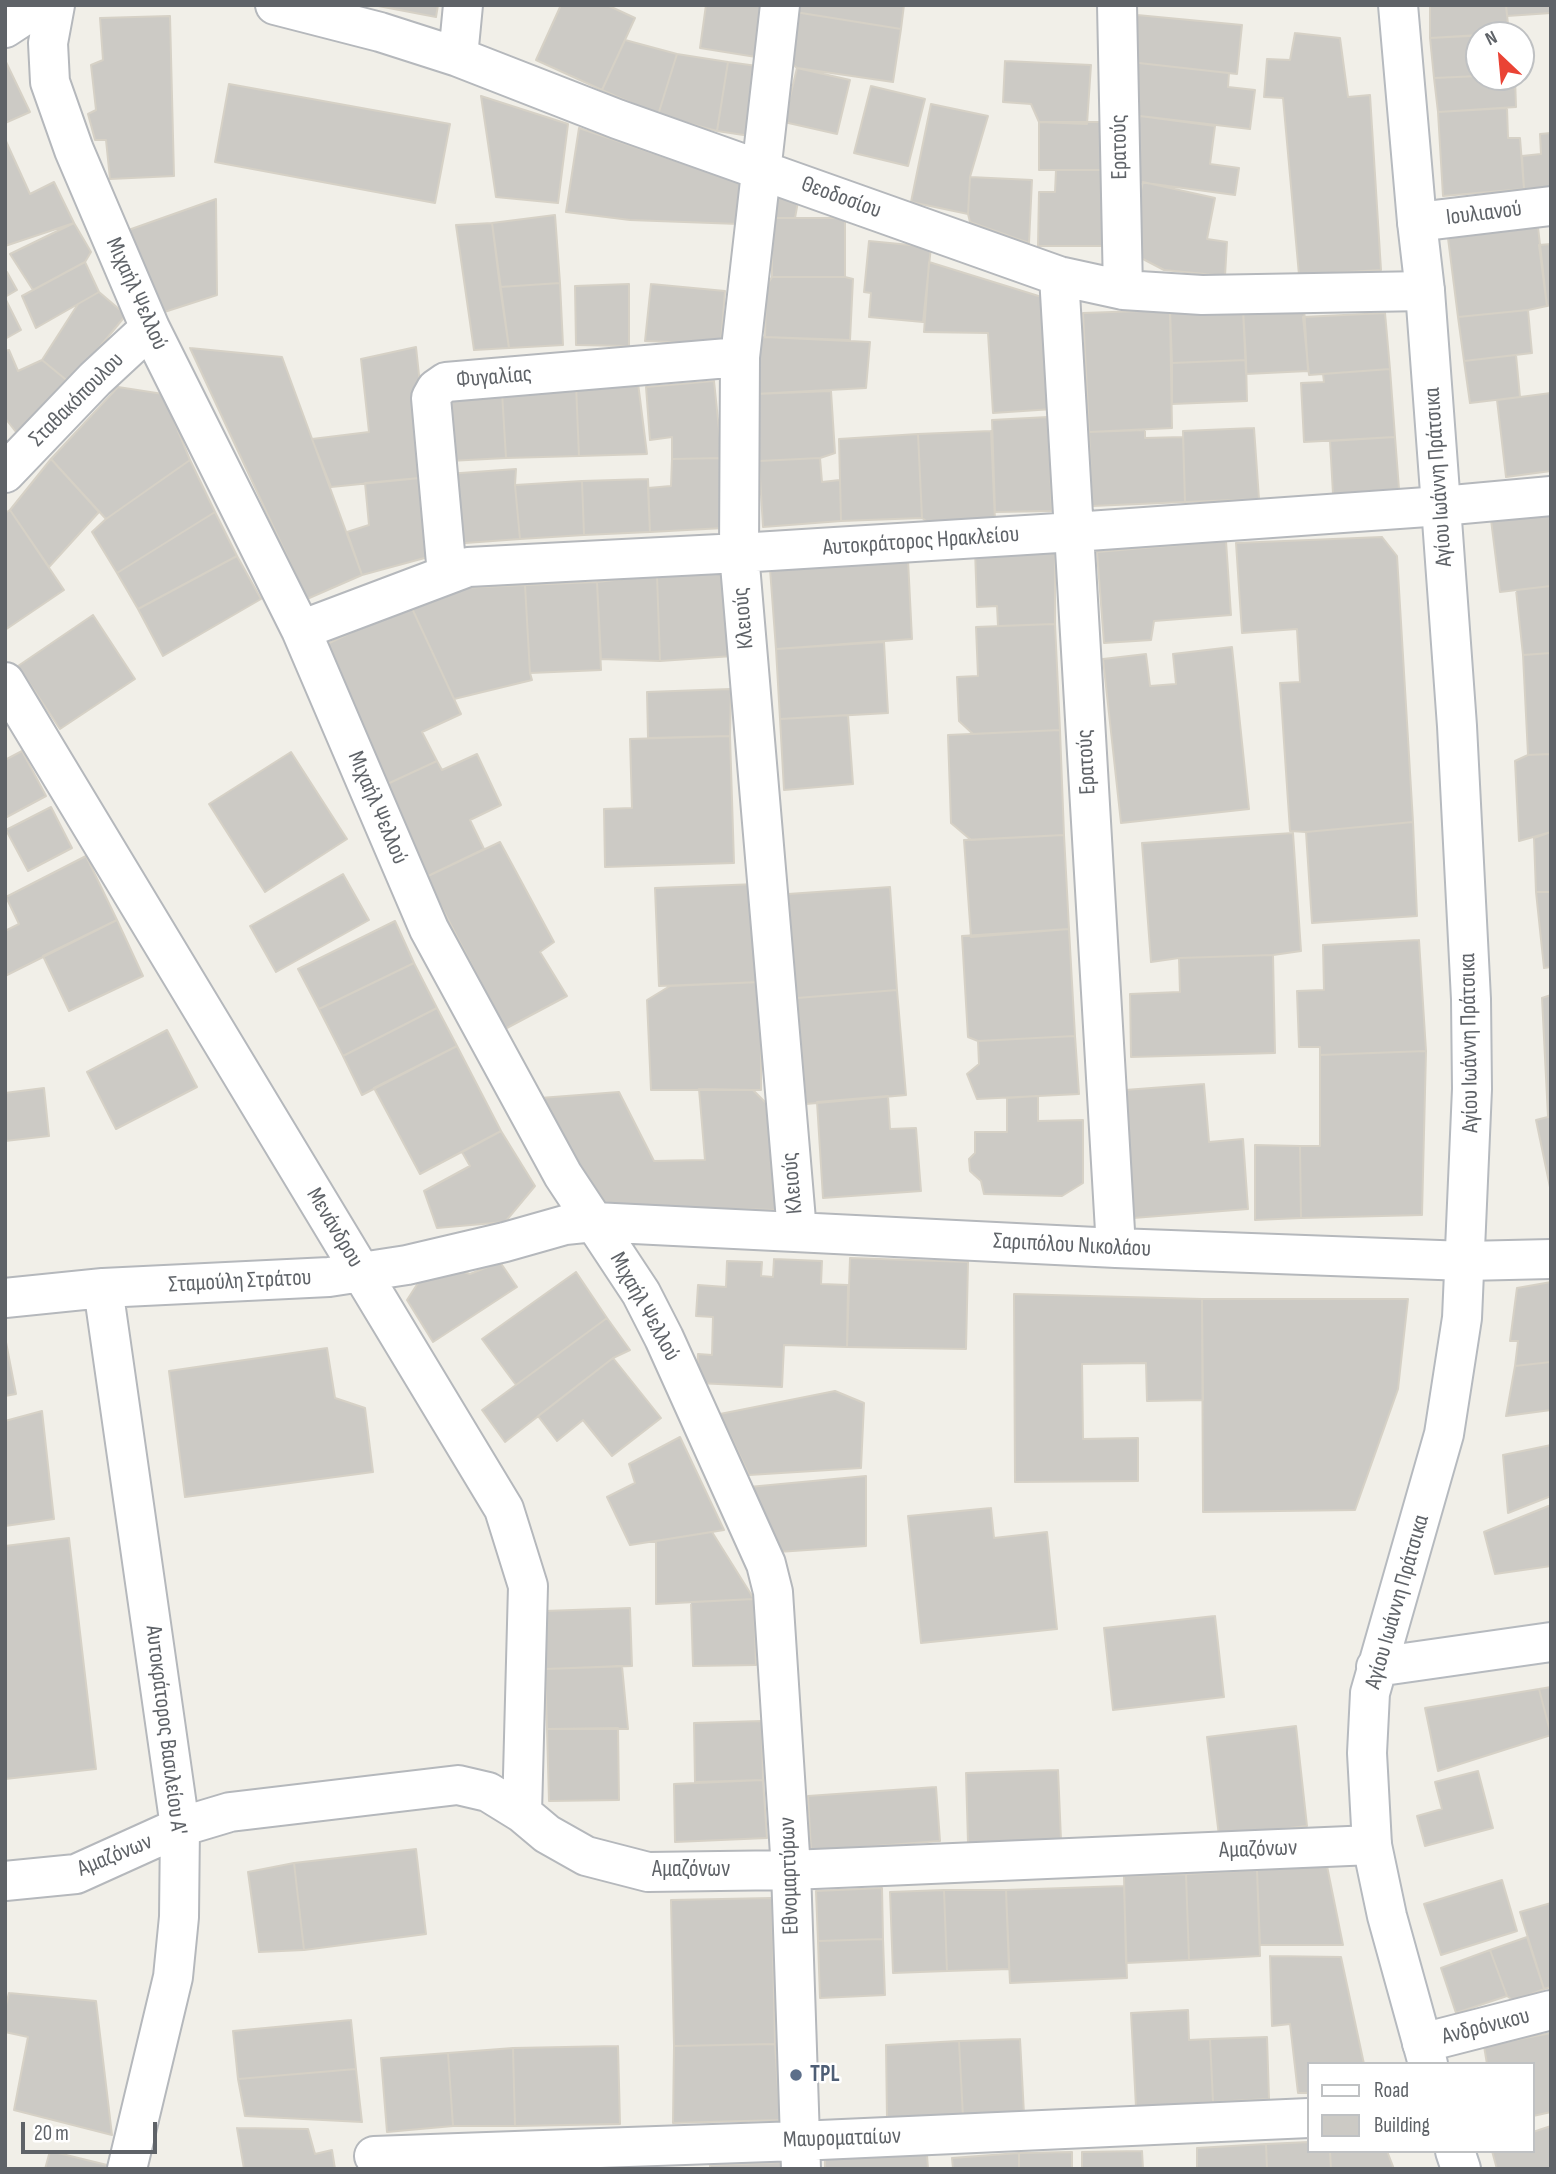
<!DOCTYPE html>
<meta charset="utf-8">
<style>
body{margin:0}
#map{position:relative;width:1556px;height:2174px;overflow:hidden;background:#f1efe8;font-family:"Sofia Sans Condensed",sans-serif}
canvas{display:block}
.frame{position:absolute;inset:0;border:7px solid #5f6368;pointer-events:none}
.legend{position:absolute;left:1307px;top:2062px;width:228px;height:91px;box-sizing:border-box;background:#fff;border:2px solid #bfc1c3;margin:0;padding:9px 12px;list-style:none;font-size:21px;color:#5f6368}
.legend li{display:flex;align-items:center;gap:14px;height:35px}
.legend b{width:35px;border:2px solid #bfc1c3}
.north{position:absolute;left:1465px;top:21px;width:70px;height:70px;box-sizing:border-box;background:#fff;border:2px solid #bfc1c3;border-radius:50%;rotate:334deg;font-size:19px;font-weight:700;line-height:28px;text-align:center;color:#5f6368}
.north::after{content:'';display:block;margin:auto;width:24px;height:32px;background:#ea4335;clip-path:polygon(50% 0,100% 100%,50% 72%,0 100%)}
.scale{position:absolute;left:21px;top:2122px;width:136px;height:32px;box-sizing:border-box;border:4px solid #5f6368;border-top:0;padding-left:9px;font-size:21px;line-height:24px;white-space:nowrap;color:#5f6368;-webkit-text-stroke:5px #fff;paint-order:stroke}
</style>
<div id="map">
<canvas width="1556" height="2174"></canvas>
<div class="frame"></div>
<ul class="legend">
<li><b style="height:9px;background:#fff"></b>Road</li>
<li><b style="height:19px;background:#cccac5"></b>Building</li>
</ul>
<div class="north">N</div>
<div class="scale">20 m</div>
</div>
<script>
const g = document.querySelector('canvas').getContext('2d');
g.lineJoin = 'round';
function fill(path, color) { g.fillStyle = color; g.fill(path, 'evenodd'); }
const toPath = rows => new Path2D(rows.map(r => 'M' + r).join(''));
function strokePath(path, color, width, dash) { g.strokeStyle = color; g.lineWidth = width; g.lineCap = dash ? 'butt' : 'round'; g.setLineDash(dash || []); g.stroke(path); }
function label(font, color, halo, rows, align = 'center') {
  g.font = font + ' "Sofia Sans Condensed",sans-serif'; g.lineWidth = 5; g.setLineDash([]); g.textBaseline = 'middle'; g.strokeStyle = halo; g.fillStyle = color; for (const [text, x, y, turn = 0] of rows) {
    g.save(); g.translate(x, y); g.rotate((+turn || 0) * Math.PI / 180); g.textAlign = isNaN(turn) ? turn : align; if (halo) g.strokeText(text, 0, 0); g.fillText(text, 0, 0); g.restore();
  }
}
const building = toPath([
 [373,5,438,5,436,17,373,5],
 [561,5,607,5,635,18,602,90,536,60,561,5],
 [706,5,760,5,756,57,700,48,706,5],
 [791,5,904,5,901,29,795,12,791,5],
 [1430,5,1506,5,1509,34,1430,38,1430,5],
 [1506,5,1551,5,1551,13,1507,16,1506,5],
 [795,12,901,29,893,82,797,68,787,59,795,12],
 [1137,15,1242,25,1237,74,1130,62,1137,15],
 [170,16,174,176,110,179,106,140,95,140,88,114,96,110,91,65,103,60,100,18,170,16],
 [1522,32,1524,73,1521,73,1521,35,1483,35,1522,32],
 [1295,33,1340,38,1348,97,1370,95,1381,270,1299,275,1283,98,1264,97,1267,59,1290,60,1295,33],
 [1479,35,1479,76,1434,78,1430,38,1479,35],
 [625,40,677,54,658,115,602,90,625,40],
 [677,54,728,62,717,131,658,115,677,54],
 [1005,61,1091,65,1087,124,1039,122,1031,104,1003,102,1005,61],
 [6,62,30,112,5,123,5,63,6,62],
 [728,62,757,66,750,136,717,131,728,62],
 [1130,62,1229,73,1228,87,1255,90,1250,129,1123,114,1130,62],
 [797,68,850,80,837,134,784,122,797,68],
 [1479,76,1515,77,1516,107,1438,112,1434,78,1479,76],
 [229,84,450,124,435,203,215,162,229,84],
 [871,86,925,99,908,166,854,153,871,86],
 [481,96,568,124,558,203,496,197,481,96],
 [931,104,988,116,970,177,968,214,911,202,931,104],
 [1507,108,1508,138,1520,138,1524,189,1443,196,1438,112,1507,108],
 [1140,116,1215,126,1210,164,1239,168,1235,195,1131,181,1140,116],
 [1039,122,1104,122,1103,170,1039,170,1039,122],
 [579,128,744,184,739,224,630,220,566,212,579,128],
 [1551,133,1551,187,1524,189,1522,156,1541,154,1540,134,1551,133],
 [5,139,30,194,54,182,74,223,5,246,5,139],
 [1056,170,1103,170,1102,246,1038,246,1039,192,1055,192,1056,170],
 [970,177,1032,180,1029,243,970,222,968,214,970,177],
 [1143,182,1215,198,1207,239,1227,242,1225,276,1164,270,1141,258,1131,231,1143,182],
 [775,192,799,196,795,218,772,218,775,192],
 [216,199,217,295,155,315,120,233,216,199],
 [555,215,560,283,500,287,492,223,555,215],
 [772,218,845,218,845,277,772,277,772,218],
 [74,223,91,252,85,262,33,290,10,254,74,223],
 [492,223,509,348,474,350,456,225,492,223],
 [1538,227,1547,306,1528,310,1458,317,1448,238,1538,227],
 [869,241,931,247,923,322,869,317,871,293,864,292,869,241],
 [1551,244,1551,305,1547,306,1539,245,1551,244],
 [85,262,99,292,36,328,22,296,85,262],
 [929,262,1045,298,1053,409,993,413,988,333,924,332,929,262],
 [7,272,17,290,5,297,5,273,7,272],
 [772,277,845,277,853,279,850,340,765,337,766,287,772,277],
 [560,283,563,345,509,348,500,287,560,283],
 [629,284,629,346,576,345,575,286,629,284],
 [651,284,725,291,721,344,645,341,651,284],
 [99,292,126,315,70,383,42,360,78,304,99,292],
 [5,298,21,330,5,339,5,298],
 [1304,307,1308,371,1246,374,1243,309,1304,307],
 [1243,309,1246,360,1172,363,1170,310,1243,309],
 [1170,310,1172,428,1089,432,1083,313,1170,310],
 [1528,310,1532,353,1464,361,1458,317,1528,310],
 [1385,313,1390,369,1309,375,1303,317,1385,313],
 [765,337,870,342,866,388,755,394,753,341,765,337],
 [416,347,430,477,331,487,312,439,369,432,361,359,416,347],
 [190,348,282,357,362,575,307,599,190,348],
 [9,350,18,371,42,360,70,383,16,432,5,418,5,351,9,350],
 [1516,355,1520,397,1470,403,1464,361,1516,355],
 [1246,360,1247,401,1172,404,1172,363,1246,360],
 [1390,369,1395,437,1304,442,1301,383,1324,382,1323,374,1390,369],
 [714,381,722,458,672,459,672,437,650,440,646,387,714,381],
 [638,383,647,454,579,456,576,384,638,383],
 [576,384,579,456,506,458,502,392,576,384],
 [118,387,163,394,190,460,106,519,51,459,118,387],
 [831,391,835,453,820,458,759,461,755,394,831,391],
 [502,392,506,458,449,461,445,396,502,392],
 [1551,393,1551,471,1506,477,1497,400,1551,393],
 [1048,417,1052,511,995,512,992,420,1048,417],
 [1254,428,1259,499,1185,502,1183,431,1254,428],
 [1145,430,1145,438,1183,437,1185,502,1092,506,1089,432,1145,430],
 [991,431,995,521,929,523,922,518,918,434,991,431],
 [918,434,922,518,841,521,839,439,918,434],
 [1395,437,1399,489,1333,494,1330,441,1395,437],
 [722,458,724,528,650,532,648,488,671,486,672,459,722,458],
 [820,458,822,482,840,480,841,521,763,527,759,461,820,458],
 [51,459,99,512,49,567,10,510,51,459],
 [190,460,215,512,117,573,92,532,106,519,190,460],
 [516,469,515,485,520,539,452,544,447,474,516,469],
 [430,477,432,556,362,575,347,532,369,525,365,483,430,477],
 [648,479,650,532,584,535,582,481,648,479],
 [582,481,584,535,520,539,515,485,582,481],
 [10,510,64,590,5,630,5,513,10,510],
 [215,512,237,556,138,609,117,573,215,512],
 [1551,513,1551,586,1500,592,1491,520,1551,513],
 [1382,537,1397,556,1413,822,1306,832,1290,831,1280,683,1300,682,1297,629,1242,633,1236,543,1382,537],
 [1226,541,1231,615,1154,621,1151,640,1104,643,1097,552,1226,541],
 [1055,548,1055,624,998,626,997,606,977,607,975,550,1055,548],
 [237,556,261,599,163,656,138,609,237,556],
 [908,560,912,639,776,649,770,569,908,560],
 [729,572,733,656,660,661,657,575,729,572],
 [657,575,660,661,601,659,597,582,657,575],
 [597,582,601,670,530,673,525,585,597,582],
 [525,585,530,673,532,680,454,699,410,604,460,588,525,585],
 [1551,586,1551,653,1523,655,1516,590,1551,586],
 [410,604,461,714,422,732,437,761,383,786,319,648,410,604],
 [93,615,135,679,60,729,18,666,93,615],
 [1055,624,1060,730,973,734,959,721,957,677,978,676,976,627,1055,624],
 [884,642,888,713,780,719,776,649,884,642],
 [1232,647,1249,809,1121,823,1103,659,1146,654,1150,686,1176,684,1173,654,1232,647],
 [1551,653,1551,754,1528,755,1523,655,1551,653],
 [731,689,730,736,648,738,647,692,731,689],
 [848,715,853,784,784,790,780,719,848,715],
 [1060,730,1064,835,971,840,951,823,948,735,1060,730],
 [730,736,734,863,605,867,604,809,632,808,630,739,730,736],
 [22,751,46,796,5,818,5,760,22,751],
 [291,752,347,839,265,892,209,804,291,752],
 [477,754,501,805,470,820,484,849,426,877,383,786,437,761,442,770,477,754],
 [1551,754,1551,832,1519,841,1515,761,1528,755,1551,754],
 [51,807,72,848,28,871,6,830,51,807],
 [1413,822,1417,916,1312,923,1306,832,1413,822],
 [1551,832,1551,892,1536,892,1534,838,1551,832],
 [1293,833,1301,951,1273,955,1179,958,1151,962,1142,843,1293,833],
 [1064,835,1069,929,971,937,964,840,1064,835],
 [500,842,554,942,540,952,567,996,505,1029,426,877,500,842],
 [86,856,117,920,5,976,5,931,19,924,6,897,86,856],
 [343,874,369,920,276,972,250,926,343,874],
 [757,884,761,982,659,986,655,888,757,884],
 [890,887,897,990,797,998,788,894,890,887],
 [1536,892,1551,892,1551,967,1544,968,1536,892],
 [117,920,143,976,69,1011,43,956,117,920],
 [395,921,414,963,319,1009,298,969,395,921],
 [1069,929,1075,1036,978,1041,968,1037,962,936,1069,929],
 [1419,940,1426,1051,1320,1055,1320,1047,1299,1047,1297,991,1324,990,1323,945,1419,940],
 [1273,955,1275,1053,1131,1057,1130,994,1180,992,1179,958,1273,955],
 [414,963,437,1008,343,1056,319,1009,414,963],
 [761,982,761,1090,651,1090,647,1000,670,986,761,982],
 [897,990,906,1095,806,1104,797,998,897,990],
 [1551,995,1551,1117,1548,1117,1542,998,1551,995],
 [437,1008,457,1046,362,1095,343,1056,437,1008],
 [167,1030,197,1087,116,1129,87,1072,167,1030],
 [1075,1036,1079,1094,977,1099,967,1074,979,1064,978,1041,1075,1036],
 [457,1046,501,1131,420,1174,374,1088,457,1046],
 [1426,1051,1422,1215,1301,1218,1300,1146,1320,1146,1320,1055,1426,1051],
 [1204,1084,1209,1142,1243,1139,1248,1209,1133,1218,1125,1090,1204,1084],
 [44,1088,49,1136,5,1141,5,1093,44,1088],
 [699,1089,753,1090,766,1103,777,1210,601,1206,540,1098,619,1092,654,1161,705,1160,699,1089],
 [888,1096,890,1129,916,1128,921,1191,823,1198,817,1102,888,1096],
 [1038,1096,1038,1121,1083,1120,1083,1183,1062,1196,984,1194,981,1181,970,1171,969,1159,975,1153,975,1132,1007,1132,1007,1098,1038,1096],
 [1548,1117,1551,1117,1551,1192,1536,1120,1548,1117],
 [501,1131,535,1186,505,1222,437,1228,424,1191,470,1166,462,1152,501,1131],
 [1255,1145,1300,1146,1301,1218,1255,1220,1255,1145],
 [850,1258,968,1262,966,1349,847,1347,850,1258],
 [774,1259,822,1261,821,1284,848,1285,847,1347,784,1345,782,1387,697,1383,698,1354,712,1355,713,1317,696,1316,698,1285,726,1287,727,1261,762,1262,761,1276,773,1277,774,1259],
 [500,1262,517,1287,433,1342,407,1300,418,1283,440,1269,458,1270,470,1274,500,1262],
 [576,1272,607,1318,516,1385,482,1339,576,1272],
 [1551,1282,1551,1362,1515,1366,1518,1341,1510,1341,1517,1288,1551,1282],
 [1014,1294,1202,1299,1203,1400,1147,1401,1146,1363,1082,1364,1083,1439,1138,1438,1138,1481,1015,1482,1014,1294],
 [1202,1299,1408,1299,1398,1389,1355,1510,1203,1512,1202,1299],
 [607,1318,630,1350,613,1358,505,1442,482,1410,607,1318],
 [5,1337,16,1394,5,1396,5,1337],
 [327,1348,335,1398,365,1408,373,1472,185,1497,169,1371,327,1348],
 [613,1358,661,1418,612,1456,583,1420,557,1441,538,1416,613,1358],
 [1551,1362,1551,1410,1506,1416,1515,1366,1551,1362],
 [835,1391,864,1403,861,1468,749,1475,720,1414,835,1391],
 [42,1411,54,1519,5,1526,5,1421,42,1411],
 [680,1437,724,1530,630,1545,607,1497,635,1483,629,1464,680,1437],
 [1551,1445,1551,1496,1508,1513,1503,1455,1551,1445],
 [866,1476,866,1546,778,1552,749,1487,866,1476],
 [1551,1505,1551,1566,1495,1574,1484,1532,1551,1505],
 [991,1508,994,1538,1047,1532,1057,1629,921,1643,908,1516,991,1508],
 [712,1532,754,1599,656,1604,656,1541,712,1532],
 [69,1538,96,1769,5,1779,5,1546,69,1538],
 [754,1599,756,1665,693,1666,691,1602,754,1599],
 [630,1608,632,1666,545,1669,544,1611,630,1608],
 [1215,1616,1224,1697,1113,1710,1104,1628,1215,1616],
 [622,1666,628,1729,547,1729,545,1669,622,1666],
 [1551,1687,1551,1735,1539,1689,1551,1687],
 [1539,1689,1551,1735,1438,1771,1425,1708,1539,1689],
 [762,1721,763,1780,695,1782,694,1723,762,1721],
 [1296,1726,1307,1826,1219,1836,1207,1737,1296,1726],
 [618,1728,619,1800,549,1801,547,1729,618,1728],
 [1058,1770,1061,1840,968,1843,966,1773,1058,1770],
 [1478,1771,1493,1828,1425,1846,1417,1816,1442,1809,1435,1782,1478,1771],
 [763,1780,767,1838,675,1842,674,1784,763,1780],
 [936,1787,940,1841,811,1851,808,1796,936,1787],
 [416,1849,426,1934,304,1950,294,1863,416,1849],
 [294,1863,304,1950,259,1952,248,1872,294,1863],
 [1327,1866,1343,1945,1260,1945,1257,1870,1327,1866],
 [1257,1870,1260,1956,1189,1960,1186,1874,1257,1870],
 [1186,1874,1189,1960,1126,1963,1124,1876,1186,1874],
 [1502,1880,1517,1931,1441,1955,1424,1904,1502,1880],
 [1124,1886,1127,1978,1010,1983,1006,1890,1124,1886],
 [882,1888,883,1939,818,1941,816,1891,882,1888],
 [944,1890,947,1971,893,1973,890,1892,944,1890],
 [944,1890,1006,1890,1009,1969,947,1971,944,1890],
 [772,1898,775,2044,674,2046,671,1900,772,1898],
 [1551,1903,1551,1987,1544,1989,1520,1912,1551,1903],
 [1527,1937,1544,1989,1514,2001,1507,1996,1490,1950,1527,1937],
 [883,1939,885,1995,820,1998,818,1941,883,1939],
 [1490,1950,1507,1996,1456,2013,1441,1968,1490,1950],
 [1270,1956,1341,1957,1364,2064,1309,2064,1309,2093,1298,2093,1290,2024,1272,2026,1270,1956],
 [9,1993,96,2001,112,2135,14,2110,28,2037,5,2032,5,2009,9,1993],
 [1188,2010,1189,2040,1210,2039,1213,2102,1136,2107,1131,2013,1188,2010],
 [351,2020,356,2069,238,2079,233,2031,351,2020],
 [1551,2033,1551,2112,1533,2116,1533,2064,1487,2064,1484,2046,1551,2033],
 [1267,2037,1269,2099,1213,2102,1210,2039,1267,2037],
 [1020,2039,1024,2114,963,2117,959,2041,1020,2039],
 [959,2041,963,2117,887,2119,886,2045,959,2041],
 [775,2044,780,2120,673,2123,674,2046,775,2044],
 [618,2046,620,2124,515,2126,513,2048,618,2046],
 [513,2048,515,2126,453,2126,448,2053,513,2048],
 [448,2053,453,2126,387,2132,381,2058,448,2053],
 [356,2069,362,2122,245,2116,238,2079,356,2069],
 [1551,2126,1551,2169,1497,2169,1492,2151,1533,2151,1533,2132,1551,2126],
 [237,2128,308,2129,315,2154,332,2150,335,2169,244,2169,237,2128],
 [1309,2142,1309,2151,1330,2151,1331,2169,1267,2169,1266,2144,1309,2142],
 [1266,2144,1267,2169,1197,2169,1197,2148,1266,2144],
 [50,2151,107,2165,106,2169,45,2169,50,2151],
 [1142,2151,1143,2169,1082,2169,1082,2152,1142,2151],
 [1330,2151,1387,2151,1394,2169,1331,2169,1330,2151],
 [1072,2152,1072,2169,1019,2169,1019,2153,1072,2152],
 [1019,2153,1019,2169,953,2169,952,2158,1019,2153],
 [927,2155,928,2169,825,2169,825,2159,927,2155],
 [785,2162,785,2169,710,2169,710,2165,785,2162]
]);
const street = toPath([
 [55,5,48,43,50,82,74,150,150,328,301,630,429,929,563,1175,641,1293,664,1338,766,1564,773,1592,791,1870,801,2169],
 [275,5,380,32,458,57,617,119,1059,276,1123,290,1202,295,1425,291],
 [780,5,740,357,739,553,797,1232],
 [1117,5,1123,290],
 [5,28,40,5],
 [458,57,463,5],
 [1417,222,1551,206],
 [1059,276,1116,1248],
 [5,473,95,379,150,328],
 [447,574,431,398,436,389,446,382,740,357],
 [301,630,468,567,739,553,1074,532,1441,506,1551,496],
 [5,682,504,1509,528,1586,522,1813],
 [103,1288,180,1827,179,1917,173,1977,127,2169],
 [5,1298,103,1288,329,1277,407,1265,505,1242,565,1225,594,1222,1116,1248,1466,1261,1551,1259],
 [5,1881,76,1874,180,1827,230,1812,458,1785,488,1792,522,1813,547,1834,586,1856,648,1872,791,1870,1372,1845],
 [1422,2043,1551,2010],
 [374,2156,798,2141,1309,2118]
]);
const secondary = toPath([
 [1398,5,1417,222,1425,291,1441,506,1457,726,1471,999,1472,1089,1462,1318,1444,1434,1370,1693,1367,1753,1372,1845,1387,1916,1428,2064],
 [1376,1667,1551,1642],
 [1455,2151,1461,2169]
]);
const markers = [
 [796,2075,7,"#5c6f8a"]
];
const streetNames = [
 ["Ερατούς",1120,147,-91],
 ["Θεοδοσίου",841,198,20],
 ["Ιουλιανού",1484,214,-7],
 ["Μιχαήλ Ψελλού",136,294,66],
 ["Φυγαλίας",494,378,-5],
 ["Σταθακόπουλου",77,400,-45],
 ["Αγίου Ιωάννη Πράτσικα",1439,477,-94],
 ["Αυτοκράτορος Ηρακλείου",921,542,-4],
 ["Κλειούς",744,618,-95],
 ["Ερατούς",1087,762,-93],
 ["Μιχαήλ Ψελλού",377,808,67],
 ["Αγίου Ιωάννη Πράτσικα",1470,1043,-91],
 ["Κλειούς",793,1183,-95],
 ["Μενάνδρου",334,1228,59],
 ["Σαριπόλου Νικολάου",1072,1246,3],
 ["Σταμούλη Στράτου",240,1282,-3],
 ["Μιχαήλ Ψελλού",644,1307,61],
 ["Αγίου Ιωάννη Πράτσικα",1398,1602,-74],
 ["Αυτοκράτορος Βασιλείου A'",165,1730,83],
 ["Αμαζόνων",1258,1850,-2],
 ["Αμαζόνων",115,1856,-22],
 ["Αμαζόνων",691,1870],
 ["Εθνομαρτύρων",790,1876,-92],
 ["Ανδρόνικου",1486,2027,-14],
 ["Μαυροματαίων",842,2139,-2]
];
const serviceNames = [
 ["TPL",810,2075]
];
fill(building, '#cccac5');
strokePath(building, '#d6d1c6', 2);
strokePath(street, '#b5b8bc', 42);
strokePath(secondary, '#b6babf', 42);
strokePath(street, '#fff', 38);
strokePath(secondary, '#fff', 38);
for (const [x, y, r, color] of markers) { const dot = new Path2D(); dot.arc(x, y, r, 0, 2 * Math.PI); g.fillStyle = color; g.fill(dot); strokePath(dot, '#fff', 2.5); }
label('23px', '#5f6368', '#fff', streetNames);
label('bold 23px', '#4e5e75', '#fff', serviceNames, 'left');
</script>
